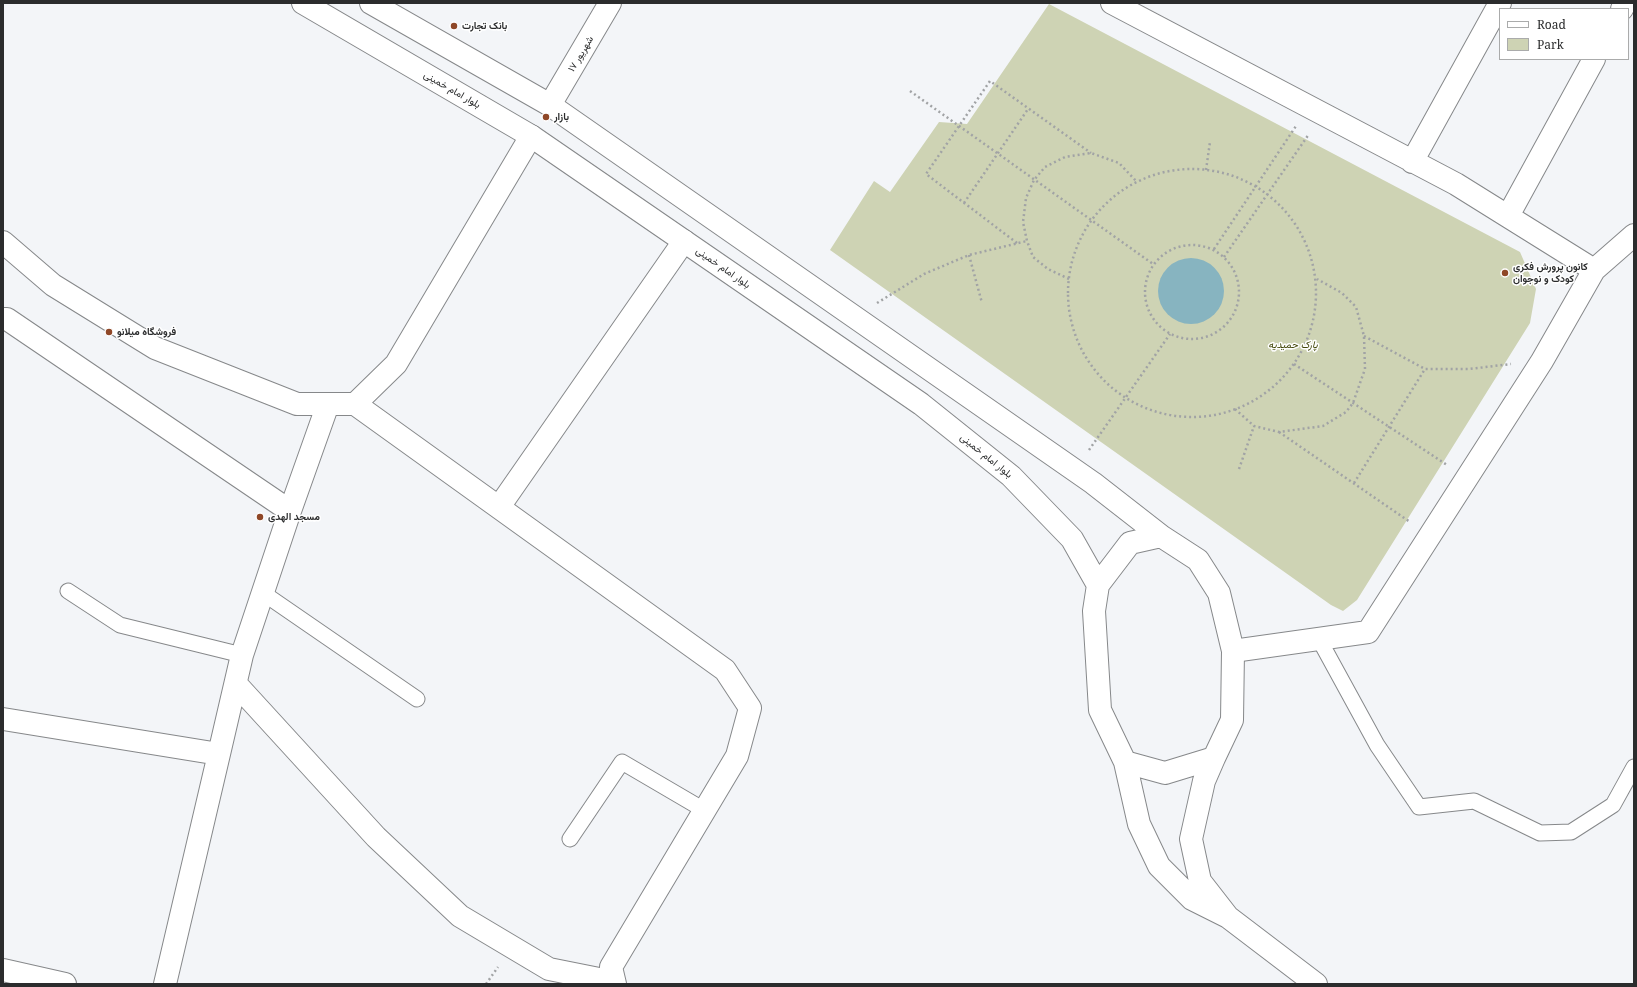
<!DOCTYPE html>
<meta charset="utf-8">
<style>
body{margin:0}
#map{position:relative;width:1637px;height:987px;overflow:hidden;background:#f3f5f8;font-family:"Noto Serif",serif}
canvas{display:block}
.frame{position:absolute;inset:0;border:4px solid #2b2c2d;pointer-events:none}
.legend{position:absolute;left:1499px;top:8px;width:130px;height:52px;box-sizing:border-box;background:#fff;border:1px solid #aaabab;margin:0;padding:5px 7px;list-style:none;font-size:12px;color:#2b2c2d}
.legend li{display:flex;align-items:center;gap:8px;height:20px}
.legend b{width:20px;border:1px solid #aaabab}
</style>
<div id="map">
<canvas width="1637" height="987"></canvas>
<div class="frame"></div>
<ul class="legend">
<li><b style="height:5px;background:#fff"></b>Road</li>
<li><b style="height:11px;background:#ced3b4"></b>Park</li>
</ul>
</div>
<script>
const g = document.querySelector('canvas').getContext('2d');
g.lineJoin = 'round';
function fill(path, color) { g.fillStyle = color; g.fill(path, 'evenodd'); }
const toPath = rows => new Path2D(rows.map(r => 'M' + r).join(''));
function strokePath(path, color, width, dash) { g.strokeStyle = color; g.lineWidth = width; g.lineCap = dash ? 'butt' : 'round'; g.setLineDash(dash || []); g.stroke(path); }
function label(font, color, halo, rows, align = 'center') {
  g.font = font + ' "Noto Serif",Vazirmatn,serif'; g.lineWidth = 3; g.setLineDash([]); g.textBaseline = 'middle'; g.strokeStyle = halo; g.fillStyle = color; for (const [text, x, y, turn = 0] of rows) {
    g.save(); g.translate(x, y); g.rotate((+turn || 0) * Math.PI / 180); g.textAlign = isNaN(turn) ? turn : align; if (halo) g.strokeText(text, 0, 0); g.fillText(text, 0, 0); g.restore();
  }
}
const green = toPath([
 [1049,4,1520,252,1536,289,1530,323,1357,600,1343,611,1331,605,830,250,874,181,890,192,939,122,967,124]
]);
const water = toPath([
 '1158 291a33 33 0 1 1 66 0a33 33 0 1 1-66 0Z'
]);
const path = toPath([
 [910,91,1153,264],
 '1068 293a124 124 0 1 1 248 0a124 124 0 1 1-248 0Z',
 [1206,170,1210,142],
 [964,203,1028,109],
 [1017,243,926,174,990,81,1091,153],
 '1145 292a47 47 0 1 1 94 0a47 47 0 1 1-94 0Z',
 [1214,249,1296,126],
 [969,255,982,303],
 [1224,257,1309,134],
 [1069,279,1048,269,1033,257,1027,241,1023,222,1026,198,1034,180,1045,167,1065,157,1091,153,1119,163,1137,182],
 [877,303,924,274,969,255,1027,241],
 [1364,336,1425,369,1469,369,1511,364],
 [1294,364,1447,465],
 [1235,409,1254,426,1279,432,1323,426,1346,412,1353,403,1365,369,1364,336,1356,307,1342,293,1317,279],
 [1279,432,1410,522],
 [1089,450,1170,334],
 [1239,469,1254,426],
 [1354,483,1425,369],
 [486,984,498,967]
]);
const service = toPath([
 [68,591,120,625,242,655],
 [263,593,417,699],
 [1319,639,1377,745,1419,807,1474,801,1540,833,1571,832,1613,805,1634,767],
 [570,839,622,762,704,810]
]);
const minor = toPath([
 [1112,3,1456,184,1594,270],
 [1622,9,1625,3],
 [550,105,610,3],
 [1412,162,1500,3],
 [1508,216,1594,59],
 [3,242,53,285,155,348,297,404,355,404,396,364,531,136],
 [3,319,7,319,290,511],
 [355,404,725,670,750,708,737,756,611,967,615,984],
 [499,507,684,241],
 [1233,651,1368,632,1542,361,1594,270,1634,235],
 [236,684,376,837,460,916,549,969,614,982],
 [3,719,219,754,242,655,290,511,328,404],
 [3,970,65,984],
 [165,984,219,754]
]);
const secondary = toPath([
 [303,3,531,136,921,404,1011,476,1072,539,1098,585],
 [371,3,550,105,1093,483,1161,536],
 [1161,536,1198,560,1219,593,1233,651,1232,720,1214,758,1165,773,1125,762,1100,710,1094,611,1098,585,1130,543,1161,536],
 [1125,762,1139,824,1159,866,1192,899,1228,917,1200,881,1191,839,1204,781,1214,758],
 [1228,917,1316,984]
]);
const markers = [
 [454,26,4,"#8f4727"],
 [546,117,4,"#8f4727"],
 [1505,273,4,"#8f4727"],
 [109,332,4,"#8f4727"],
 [260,517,4,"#8f4727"]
];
const poiNames = [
 ["بانک تجارت",462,26],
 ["بازار",554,117],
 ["کانون پرورش فکری",1513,267],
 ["کودک و نوجوان",1513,279],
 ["فروشگاه میلانو",117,332],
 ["مسجد الهدی",268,517]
];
const streetNames = [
 ["۱۷ شهریور",581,54,-59],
 ["بلوار امام خمینی",452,90,30],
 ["بلوار امام خمینی",723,268,35],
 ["بلوار امام خمینی",986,456,39]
];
const parkNames = [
 ["پارک حمیدیه",1293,345]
];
fill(green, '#ced3b4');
fill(water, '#87b4c0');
strokePath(service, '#86888a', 17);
strokePath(minor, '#86888a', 24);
strokePath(secondary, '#86888a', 24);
strokePath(path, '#a1a3a5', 2.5, [2, 3]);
strokePath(service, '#fff', 15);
strokePath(minor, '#fff', 22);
strokePath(secondary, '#fff', 22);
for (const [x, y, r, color] of markers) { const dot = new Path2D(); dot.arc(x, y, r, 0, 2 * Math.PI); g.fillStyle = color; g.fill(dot); strokePath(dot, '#fff', 1.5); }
label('bold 10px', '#2b2c2d', '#fff', poiNames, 'left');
label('10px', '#2b2c2d', '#fff', streetNames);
label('italic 10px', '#43480a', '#fff', parkNames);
</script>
